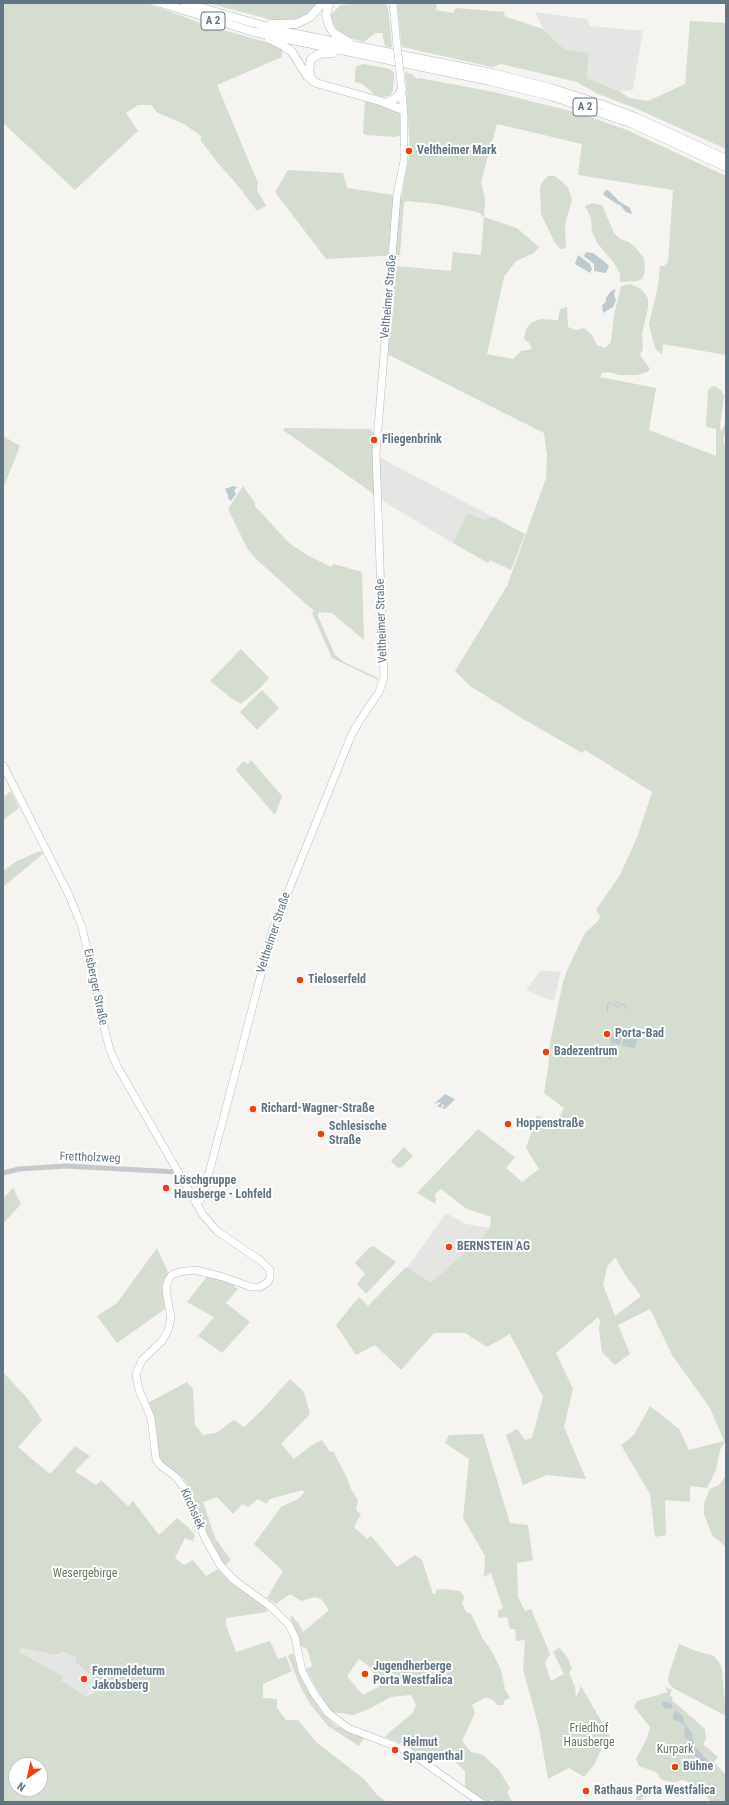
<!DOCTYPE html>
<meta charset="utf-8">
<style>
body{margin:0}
#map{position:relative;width:729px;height:1805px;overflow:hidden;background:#f5f4f0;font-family:"Roboto Condensed",sans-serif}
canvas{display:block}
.frame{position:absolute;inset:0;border:4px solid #617584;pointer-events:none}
.north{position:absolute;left:8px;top:1757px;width:40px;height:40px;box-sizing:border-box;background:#fff;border:1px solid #c0c8ce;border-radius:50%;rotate:214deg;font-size:11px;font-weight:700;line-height:16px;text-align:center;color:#617584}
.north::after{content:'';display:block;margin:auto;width:14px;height:18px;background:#f23e12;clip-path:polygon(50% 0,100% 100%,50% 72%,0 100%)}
</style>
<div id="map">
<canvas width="729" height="1805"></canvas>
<div class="frame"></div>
<div class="north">N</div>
</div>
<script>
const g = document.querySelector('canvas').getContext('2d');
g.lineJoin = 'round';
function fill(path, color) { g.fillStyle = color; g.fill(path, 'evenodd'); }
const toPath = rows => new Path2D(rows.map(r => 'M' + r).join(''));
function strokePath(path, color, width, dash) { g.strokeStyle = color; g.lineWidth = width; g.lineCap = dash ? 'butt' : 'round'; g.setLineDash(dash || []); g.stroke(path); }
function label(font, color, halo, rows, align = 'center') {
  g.font = font + ' "Roboto Condensed",sans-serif'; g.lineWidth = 4; g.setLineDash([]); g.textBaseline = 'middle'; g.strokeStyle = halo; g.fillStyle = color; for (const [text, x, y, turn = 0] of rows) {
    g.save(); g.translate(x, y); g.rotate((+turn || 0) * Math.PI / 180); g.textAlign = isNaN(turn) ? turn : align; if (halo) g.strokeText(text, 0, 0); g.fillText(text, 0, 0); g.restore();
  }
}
const built = toPath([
 [535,12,587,19,590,26,643,31,633,90,619,91,587,78,589,53,564,49,543,29],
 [378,456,392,464,493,517,484,520,467,513,453,543,381,500],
 [541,970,561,972,554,1000,552,1001,526,990],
 [446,1213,466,1224,489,1228,483,1236,431,1284,407,1268],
 [22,1648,55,1655,63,1652,76,1657,77,1662,101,1685,98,1688,98,1691,92,1693,91,1696,86,1697,61,1680,63,1676,19,1652]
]);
const green = toPath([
 [3,3,147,3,203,24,269,43,282,48,282,57,217,85,258,183,257,190,266,206,257,211,239,187,218,163,201,141,201,136,184,124,156,112,152,105,138,105,126,113,138,131,75,190,3,123],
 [208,3,319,3,314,10,303,17,293,19,272,20],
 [359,3,386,4,388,8,392,46,391,48,385,46,382,33,375,33,364,42,360,41,347,36,338,30,332,22,331,14,341,5],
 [397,3,437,3,436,10,453,13,456,8,505,12,504,16,543,29,564,49,589,53,587,78,619,91,629,98,648,101,685,84,690,21,726,23,726,149,635,108,598,94,577,82,501,64,492,67,402,47],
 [363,64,390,69,394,73,393,91,389,96,384,97,375,95,361,83,355,82,355,70,357,66],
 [405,72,412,74,417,79,419,78,494,92,582,114,627,130,726,176,726,355,663,344,662,354,656,350,653,341,649,324,658,286,660,266,664,266,668,262,673,190,578,175,582,144,497,124,481,181,485,200,484,217,517,228,539,247,534,253,516,261,504,277,487,354,513,359,521,351,532,349,529,343,524,339,526,329,531,323,540,319,558,320,560,309,567,307,568,327,576,330,584,328,592,335,597,345,605,348,611,342,614,315,621,286,630,284,641,289,648,298,648,308,642,333,643,349,640,355,650,369,647,372,637,375,619,375,610,372,602,373,600,377,656,388,649,430,716,456,716,429,706,427,708,391,710,388,715,386,721,390,724,396,720,425,721,432,726,422,726,430,723,440,726,448,726,1440,720,1450,716,1470,707,1488,690,1486,690,1502,665,1500,666,1535,655,1537,650,1494,621,1445,634,1435,650,1406,679,1429,689,1450,724,1441,710,1408,672,1355,650,1309,618,1325,630,1354,615,1365,602,1352,599,1329,600,1321,598,1317,556,1353,573,1389,564,1427,586,1479,547,1475,523,1485,506,1435,517,1429,525,1440,532,1438,543,1397,510,1334,487,1347,465,1333,434,1333,401,1370,375,1345,356,1355,336,1325,359,1297,368,1306,406,1267,431,1283,483,1236,490,1227,491,1217,465,1208,441,1189,435,1194,436,1204,417,1193,478,1129,515,1157,506,1168,522,1182,539,1169,526,1148,537,1115,555,1125,564,1108,544,1093,548,1069,550,1043,563,982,568,968,585,933,599,920,600,916,596,910,620,875,638,835,652,792,585,750,582,753,525,720,470,686,455,671,507,586,526,534,546,478,547,455,544,433,387,354,386,351,391,320,396,266,451,271,453,252,481,255,484,217,478,212,436,204,406,201,404,203,400,255,326,259,275,192,288,170,343,173,347,188,394,195,401,199,410,151],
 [615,1257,624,1273,641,1296,615,1316,603,1285,607,1267],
 [365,100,399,112,401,114,401,135,396,137,366,135,363,133],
 [548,176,555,176,568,187,572,200,565,225,566,248,560,249,554,241,541,214,540,187,543,181],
 [592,203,602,205,614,233,620,239,629,242,635,247,644,258,645,272,642,279,637,281,620,282,620,274,614,263,598,244,592,232,591,218,585,206],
 [284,428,370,429,374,434,374,494,283,430],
 [3,436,20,446,3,489],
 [243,486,255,503,255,506,289,543,307,555,331,567,334,564,362,572,364,640,332,613,319,612,318,616,335,655,344,662,378,678,378,680,332,658,312,613,314,611,256,559,247,548,228,509],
 [467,513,484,520,493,517,525,534,511,570,490,560,488,563,453,543],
 [241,649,269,678,260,688,241,704,231,698,210,681],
 [262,690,279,708,257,730,240,712],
 [251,760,282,796,275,815,236,770,243,761,248,764],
 [11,791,19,808,3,820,3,797],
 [40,851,44,853,3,887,3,871,17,861],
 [404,1147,413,1156,402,1167,398,1168,391,1161],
 [13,1188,21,1204,3,1224,3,1198],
 [373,1246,396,1262,366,1294,357,1284,365,1274,355,1263,369,1248],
 [157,1248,169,1274,162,1284,165,1309,117,1343,97,1316,117,1303],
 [208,1275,233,1282,234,1287,238,1289,226,1303,250,1322,222,1353,198,1336,214,1317,187,1302],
 [3,1372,27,1398,42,1420,18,1447,50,1474,75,1446,90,1456,76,1470,76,1472,96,1485,101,1480,128,1506,133,1501,159,1535,177,1518,188,1527,195,1536,193,1539,195,1542,185,1538,175,1558,184,1565,193,1560,206,1576,218,1569,230,1582,264,1606,268,1612,226,1618,226,1625,236,1652,270,1641,278,1659,286,1656,292,1671,263,1684,263,1698,277,1699,277,1708,286,1720,298,1720,316,1742,364,1779,378,1796,387,1802,3,1802],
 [22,1648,55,1655,63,1652,76,1657,76,1662,101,1685,98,1688,98,1691,86,1697,61,1680,63,1676,19,1652],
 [16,1765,40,1765,40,1789,16,1789],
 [290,1379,304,1392,310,1414,281,1444,294,1459,312,1445,322,1440,330,1452,333,1451,348,1480,351,1489,358,1500,356,1510,361,1514,354,1527,367,1539,371,1536,397,1567,415,1555,422,1560,433,1594,436,1593,436,1590,442,1589,460,1591,464,1597,462,1603,466,1612,471,1614,483,1639,491,1650,501,1670,505,1689,510,1698,505,1700,503,1705,497,1705,493,1700,486,1697,472,1705,475,1713,462,1741,471,1752,483,1755,499,1770,510,1788,507,1792,512,1802,496,1802,493,1800,487,1802,465,1788,465,1771,451,1758,439,1762,430,1755,421,1752,419,1754,403,1744,385,1737,392,1730,412,1714,416,1705,411,1695,391,1697,369,1709,353,1715,339,1713,333,1713,321,1697,306,1669,312,1666,307,1649,298,1645,295,1631,290,1618,292,1616,299,1624,303,1632,329,1610,321,1599,315,1597,301,1601,290,1594,276,1604,267,1598,283,1571,254,1544,281,1507,298,1499,304,1493,303,1490,270,1499,266,1504,258,1499,248,1507,242,1504,233,1514,217,1497,203,1502,215,1538,231,1560,224,1566,212,1547,199,1511,187,1484,183,1478,164,1464,160,1459,156,1445,156,1425,148,1403,187,1382,193,1389,195,1425,203,1435,216,1433,234,1420,244,1427,262,1410],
 [359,1659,370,1667,380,1686,363,1695,347,1676],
 [483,1434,510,1523,528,1525,533,1560,517,1563,518,1597,525,1611,531,1609,550,1654,545,1663,551,1681,564,1674,553,1652,559,1647,568,1658,572,1669,569,1672,575,1687,576,1697,581,1686,611,1738,602,1748,594,1765,584,1777,569,1768,548,1779,539,1728,523,1669,525,1640,516,1641,515,1629,510,1629,507,1617,498,1618,498,1611,503,1608,491,1573,484,1577,485,1556,463,1518,469,1459,445,1443,449,1435],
 [726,1475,726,1547,712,1535,704,1514,704,1503,710,1489,719,1485],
 [679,1644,696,1651,714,1656,720,1664,722,1669,726,1716,673,1688,669,1684,668,1677],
 [293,1653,301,1678,321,1711,336,1726,364,1738,359,1746,328,1726,310,1704,300,1686,288,1656],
 [665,1687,672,1690,670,1695,673,1698,672,1700,705,1729,706,1739,703,1744,718,1757,714,1762,726,1775,726,1802,711,1802,701,1789,688,1782,683,1780,675,1782,666,1781,661,1779,656,1772,639,1766,636,1759,647,1738,650,1727,634,1707,637,1701,668,1692],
 [624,1790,647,1792,647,1794,646,1796,646,1798,644,1796,642,1798,643,1800,639,1800,636,1799,637,1796,627,1792,626,1795,624,1793]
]);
const water = toPath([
 [606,190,609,191,620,202,630,208,632,214,626,212,620,205,617,204,605,196,603,194],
 [586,252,593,253,606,263,609,266,606,273,594,271,594,264,584,256],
 [578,255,590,264,592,269,590,273,575,264],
 [616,289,614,294,616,300,613,307,603,313,602,305,606,302,606,298,611,291],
 [233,486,237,487,234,491,236,494,231,501,228,498,228,495,225,489],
 [612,1033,622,1035,620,1045,613,1043,611,1060,609,1060,612,1043,610,1042],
 [624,1036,637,1039,635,1048,622,1046],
 [445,1094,455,1099,445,1109,442,1108,444,1105,442,1104,441,1108,437,1106,441,1103,440,1102,434,1104],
 [664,1701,671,1703,673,1708,683,1716,684,1723,692,1733,694,1745,709,1762,702,1762,694,1755,691,1742,684,1736,685,1727,683,1724,673,1719,673,1715,676,1710,673,1708,666,1709,662,1706,662,1702]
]);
const stream = toPath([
 [615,1005,617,1002,620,1004],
 [621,1005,624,1004,627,1009],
 [607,1013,608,1003,613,1003,618,1008,620,1004]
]);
const minor = toPath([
 [3,1173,19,1169,66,1166,177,1172]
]);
const major = toPath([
 [393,3,397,46],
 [3,765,69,895,82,927,105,1031,110,1050,117,1066,203,1215,217,1231,261,1261,270,1270,270,1277,268,1282,260,1287,251,1287,223,1277,195,1270,179,1272,172,1275,168,1280,166,1291,171,1318,168,1331,162,1341,142,1360,136,1374,139,1390,151,1418,156,1459,160,1465,176,1477,184,1488,205,1538,220,1565,234,1580,271,1607,289,1625,295,1637,302,1671,313,1692,328,1713,348,1728,408,1751,480,1802],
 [196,1204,202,1198,204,1192,273,929,351,736,360,720,379,692,384,678,376,453,397,195,404,161,404,115,400,72]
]);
const highway = toPath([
 [161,3,254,32,490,81,551,96,633,124,726,167],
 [185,3,281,31,492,73,551,88,603,105,635,117,726,159],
 [329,3,326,15,330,28,335,34,349,42],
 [271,24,296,24,310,17,323,3],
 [269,39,284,46,292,52,307,76,316,83,380,101,403,110],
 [311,77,309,70,311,59,319,54,333,53],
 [389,102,397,97,402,89]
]);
const majorBridge = toPath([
 [397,46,400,72]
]);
const markers = [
 [409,151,4,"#f23e12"],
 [374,440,4,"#f23e12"],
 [300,980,4,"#f23e12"],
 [607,1034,4,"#f23e12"],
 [546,1052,4,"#f23e12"],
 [253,1109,4,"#f23e12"],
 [508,1124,4,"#f23e12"],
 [321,1134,4,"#f23e12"],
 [166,1188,4,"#f23e12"],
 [449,1247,4,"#f23e12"],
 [365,1674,4,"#f23e12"],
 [84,1679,4,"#f23e12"],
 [395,1750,4,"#f23e12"],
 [675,1767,4,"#f23e12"],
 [586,1791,4,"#f23e12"]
];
const shields = [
 [213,21,24],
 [585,107,24]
];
const shieldNames = [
 ["A 2",213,21],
 ["A 2",585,107]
];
const poiNames = [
 ["Veltheimer Mark",417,151],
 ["Fliegenbrink",382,440],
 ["Tieloserfeld",308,980],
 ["Porta-Bad",615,1034],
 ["Badezentrum",554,1052],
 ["Richard-Wagner-Straße",261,1109],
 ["Hoppenstraße",516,1124],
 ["Schlesische",329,1127],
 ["Straße",329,1141],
 ["Löschgruppe",174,1181],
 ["Hausberge - Lohfeld",174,1195],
 ["BERNSTEIN AG",457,1247],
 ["Jugendherberge",373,1667],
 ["Porta Westfalica",373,1681],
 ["Fernmeldeturm",92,1672],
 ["Jakobsberg",92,1686],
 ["Helmut",403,1743],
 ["Spangenthal",403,1757],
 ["Bühne",683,1767],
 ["Rathaus Porta Westfalica",594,1791]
];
const streetNames = [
 ["Veltheimer Straße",389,297,-85],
 ["Veltheimer Straße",382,621,-92],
 ["Veltheimer Straße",274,933,-72],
 ["Eisberger Straße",95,987,78],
 ["Frettholzweg",90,1158,2],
 ["Kirchsiek",192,1509,66]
];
const parkNames = [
 ["Wesergebirge",85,1574],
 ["Friedhof",589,1729],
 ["Hausberge",589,1743],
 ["Kurpark",675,1750]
];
fill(built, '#e5e6e3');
fill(green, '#d5dcd0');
fill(water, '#bdcacf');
strokePath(stream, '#bdcacf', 1);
strokePath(major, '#b6babe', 8);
strokePath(highway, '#b5b9bc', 9);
strokePath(minor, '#c6c9cc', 5);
strokePath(major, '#fff', 7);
strokePath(highway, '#fff', 8);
strokePath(majorBridge, '#b6babe', 8, []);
strokePath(majorBridge, '#fff', 7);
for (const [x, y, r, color] of markers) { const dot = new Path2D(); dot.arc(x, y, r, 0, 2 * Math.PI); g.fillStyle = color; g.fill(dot); strokePath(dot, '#fff', 1.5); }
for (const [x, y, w] of shields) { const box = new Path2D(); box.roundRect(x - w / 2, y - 9, w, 18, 3); g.fillStyle = '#fff'; g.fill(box); strokePath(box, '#617584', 1); }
label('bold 11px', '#617584', null, shieldNames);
label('bold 12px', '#617584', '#fff', poiNames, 'left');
label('12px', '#617584', '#fff', streetNames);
label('12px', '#667a60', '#fff', parkNames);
</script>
